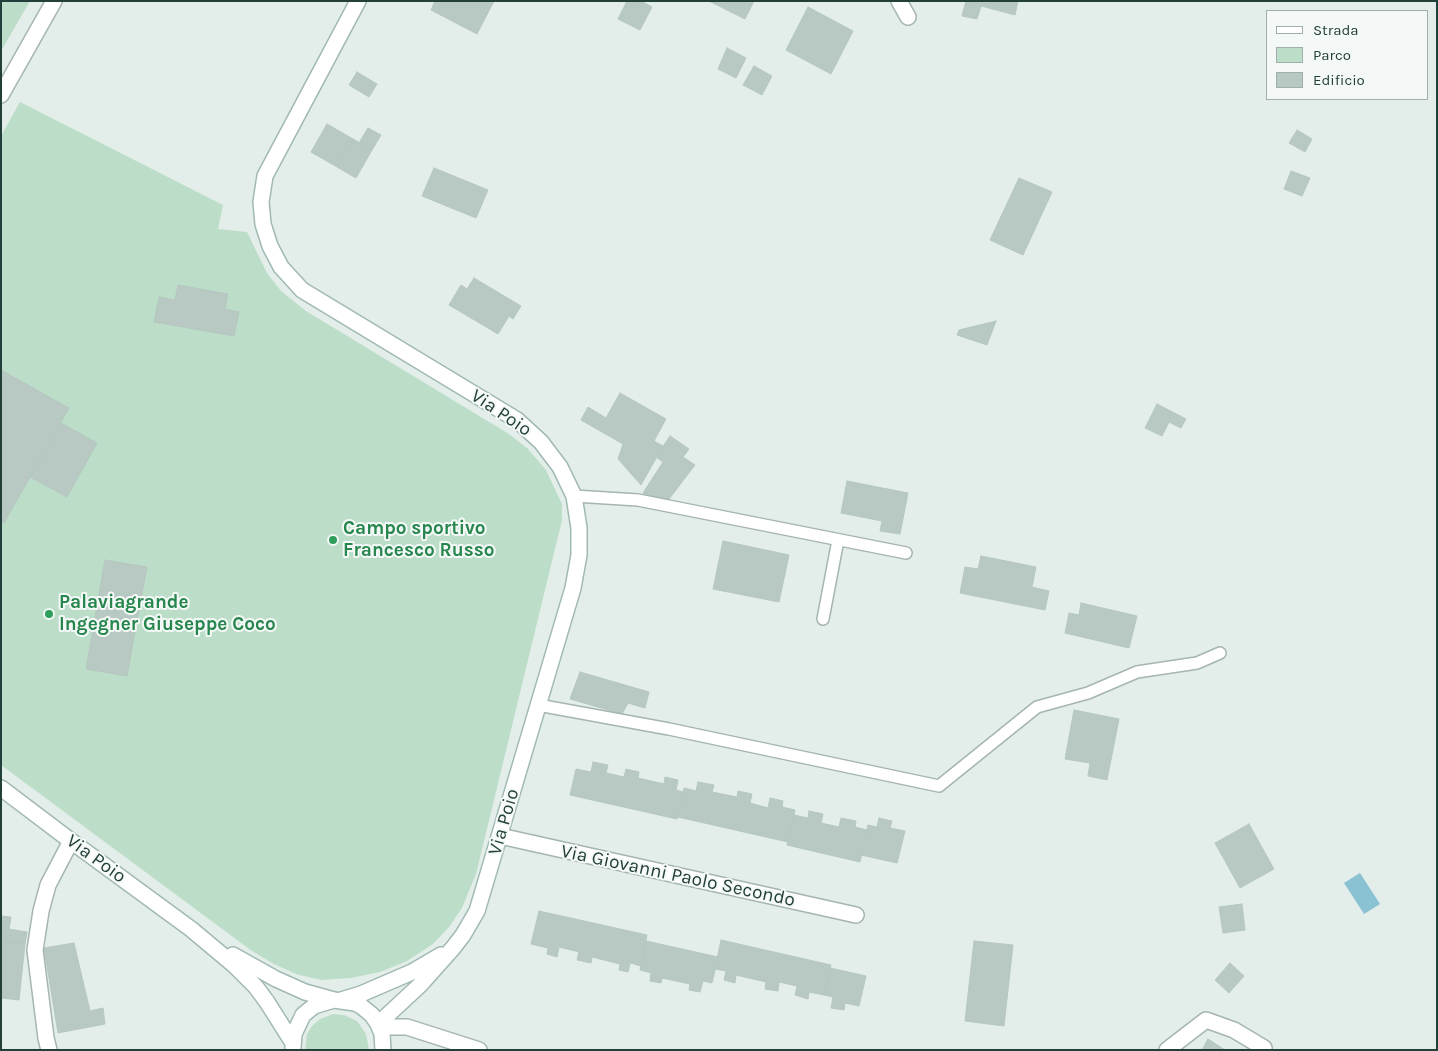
<!DOCTYPE html>
<style>
body{margin:0}
#map{position:relative;width:1438px;height:1051px;overflow:hidden;background:#e3ede9;font-family:Karla,sans-serif}
canvas{display:block}
.frame{position:absolute;inset:0;border:2px solid #223f3a;pointer-events:none}
.legend{position:absolute;left:1266px;top:10px;width:162px;height:90px;box-sizing:border-box;background:#f4f9f7;border:1px solid #a0afab;margin:0;padding:6px 9px;list-style:none;font-size:15px;color:#223f3a}
.legend li{display:flex;align-items:center;gap:10px;height:25px}
.legend b{width:25px;border:1px solid #a0afab}
</style>
<div id="map">
<canvas width="1438" height="1051"></canvas>
<div class="frame"></div>
<ul class="legend">
<li><b style="height:6px;background:#fff"></b>Strada</li>
<li><b style="height:14px;background:#bcdec8"></b>Parco</li>
<li><b style="height:14px;background:#b8c8c3"></b>Edificio</li>
</ul>
</div>
<script>
const g = document.querySelector('canvas').getContext('2d');
g.lineJoin = 'round';
function fill(path, color) { g.fillStyle = color; g.fill(path, 'evenodd'); }
const toPath = rows => new Path2D(rows.map(r => 'M' + r).join(''));
function strokePath(path, color, width, dash) { g.strokeStyle = color; g.lineWidth = width; g.lineCap = dash ? 'butt' : 'round'; g.setLineDash(dash || []); g.stroke(path); }
function label(font, color, halo, rows, align = 'center') {
  g.font = font + ' Karla,sans-serif'; g.lineWidth = 4; g.setLineDash([]); g.textBaseline = 'middle'; g.strokeStyle = halo; g.fillStyle = color; for (const [text, x, y, turn = 0] of rows) {
    g.save(); g.translate(x, y); g.rotate((+turn || 0) * Math.PI / 180); g.textAlign = isNaN(turn) ? turn : align; if (halo) g.strokeText(text, 0, 0); g.fillText(text, 0, 0); g.restore();
  }
}
const green = toPath([
 [1,1,30,1,1,51],
 [20,102,223,205,218,229,247,232,267,273,281,291,306,311,509,434,528,449,546,470,562,504,562,520,476,874,462,908,449,927,433,944,407,961,380,972,351,978,321,980,296,974,274,964,252,951,1,765,1,136],
 [333,1014,344,1015,357,1021,366,1034,369,1050,305,1050,307,1034,312,1026,320,1019]
]);
const water = toPath([
 [1360,873,1380,904,1364,914,1344,883]
]);
const building = toPath([
 [435,1,494,1,477,34,431,10,435,1],
 [627,1,641,1,652,7,640,30,618,19,627,1],
 [709,1,754,1,745,19,709,1],
 [966,1,1018,1,1015,15,981,6,977,19,962,16,966,1],
 [808,7,853,31,831,74,786,50,808,7],
 [727,48,746,58,736,78,718,69,727,48],
 [754,66,772,76,762,95,743,85,754,66],
 [357,72,377,84,369,97,349,85,357,72],
 [327,124,353,139,337,167,311,152,327,124],
 [368,128,381,135,372,150,359,143,368,128],
 [1297,130,1312,139,1305,152,1289,143,1297,130],
 [353,139,372,150,356,178,337,167,353,139],
 [434,168,488,190,476,218,422,196,434,168],
 [1291,171,1310,178,1302,196,1284,189,1291,171],
 [1019,178,1052,192,1023,255,990,240,1019,178],
 [474,278,521,306,513,319,509,316,498,334,449,305,461,285,467,289,474,278],
 [178,285,228,294,225,309,239,312,234,336,154,322,159,297,175,300,178,285],
 [996,321,987,345,957,335,959,330,996,321],
 [1,370,69,408,4,523,1,522,1,370],
 [620,393,666,419,654,441,663,446,641,485,618,459,623,444,581,420,588,407,606,418,620,393],
 [1157,404,1186,419,1181,428,1169,422,1162,436,1145,428,1157,404],
 [61,423,97,443,67,497,30,477,61,423],
 [670,436,689,449,683,457,695,465,669,499,648,497,643,493,663,462,656,457,670,436],
 [847,481,908,493,900,534,880,531,882,521,841,513,847,481],
 [723,541,789,555,779,602,713,589,723,541],
 [981,556,1036,567,1032,587,1049,591,1045,610,960,593,965,567,978,569,981,556],
 [105,560,147,567,127,676,86,669,105,560],
 [1081,603,1137,616,1129,648,1065,633,1069,613,1079,615,1081,603],
 [580,672,649,692,645,708,628,703,622,714,570,699,580,672],
 [1074,710,1119,719,1107,780,1088,776,1090,763,1065,759,1074,710],
 [593,762,608,765,606,773,624,777,626,769,639,772,638,778,664,784,665,777,678,780,676,790,683,792,677,819,570,795,576,769,591,772,593,762],
 [698,782,714,785,712,792,737,797,738,791,752,794,750,803,768,808,770,798,783,801,782,807,795,810,788,842,678,817,684,788,696,791,698,782],
 [809,811,823,814,821,823,839,827,841,818,856,821,855,827,867,830,860,862,787,845,794,815,808,818,809,811],
 [879,818,892,821,890,828,905,831,897,863,861,855,868,825,877,827,879,818],
 [1249,824,1274,869,1240,888,1215,843,1249,824],
 [1242,904,1245,930,1223,933,1219,907,1242,904],
 [539,911,647,935,641,966,630,963,628,972,619,970,620,964,592,957,591,963,577,960,579,952,559,947,557,957,547,954,548,948,531,944,539,911],
 [1,916,11,917,9,929,27,932,25,944,1,941,1,916],
 [721,940,831,965,824,995,809,992,808,999,795,995,797,986,779,982,778,991,765,989,766,982,736,975,735,983,724,980,726,971,715,969,721,940],
 [1,941,25,944,19,1000,1,998,1,941],
 [646,941,718,957,712,983,703,981,700,992,689,990,690,984,662,978,661,983,650,981,651,973,640,970,646,941],
 [974,941,1013,945,1004,1026,965,1021,974,941],
 [74,943,90,1011,103,1008,105,1024,58,1033,44,948,74,943],
 [1230,963,1244,976,1229,993,1215,980,1230,963],
 [830,968,866,976,859,1006,845,1003,844,1010,831,1008,833,997,824,995,830,968],
 [1208,1039,1225,1050,1202,1050,1208,1039]
]);
const lane = toPath([
 [574,496,638,500,906,553],
 [823,619,838,540],
 [538,705,669,729,939,786,1037,707,1088,693,1137,672,1197,663,1220,653]
]);
const street = toPath([
 [899,1,908,17],
 [1,95,54,1],
 [500,836,856,915],
 [380,1027,407,1027,479,1050],
 [49,1050,46,1038,35,950,41,911,48,885,71,841],
 [1167,1050,1206,1020,1234,1030,1264,1048]
]);
const secondary = toPath([
 [358,1,265,176,261,202,263,224,270,246,281,267,302,290,517,420,541,442,560,467,574,496,579,528,579,555,573,588,477,911,463,935,453,948,420,985,378,1024],
 [1,788,71,841,191,929,234,965,256,987,267,1002,293,1043],
 [233,955,276,979,305,992,334,1000],
 [341,1000,361,994,412,972,441,955],
 [293,1048,294,1034,303,1015,314,1006,334,1000,355,1003,361,1006,372,1015,378,1024,382,1034,383,1050]
]);
const markers = [
 [333,540,5,"#2e9e5b"],
 [49,614,5,"#2e9e5b"]
];
const streetNames = [
 ["Via Poio",501,413,34],
 ["Via Poio",504,822,-74],
 ["Via Poio",96,859,36],
 ["Via Giovanni Paolo Secondo",678,876,12]
];
const leisureNames = [
 ["Campo sportivo",343,529],
 ["Francesco Russo",343,551],
 ["Palaviagrande",59,603],
 ["Ingegner Giuseppe Coco",59,625]
];
fill(green, '#bcdec8');
fill(water, '#8ac1d3');
fill(building, '#b8c8c3');
strokePath(building, '#b5c7c1', 1);
strokePath(lane, '#a5b5b1', 14);
strokePath(street, '#a5b5b1', 18);
strokePath(secondary, '#a1b9b3', 18);
strokePath(lane, '#fff', 11);
strokePath(street, '#fff', 15);
strokePath(secondary, '#fff', 15);
for (const [x, y, r, color] of markers) { const dot = new Path2D(); dot.arc(x, y, r, 0, 2 * Math.PI); g.fillStyle = color; g.fill(dot); strokePath(dot, '#f4f9f7', 2); }
label('19px', '#223f3a', '#f4f9f7', streetNames);
label('bold 19px', '#27864d', '#f4f9f7', leisureNames, 'left');
</script>
